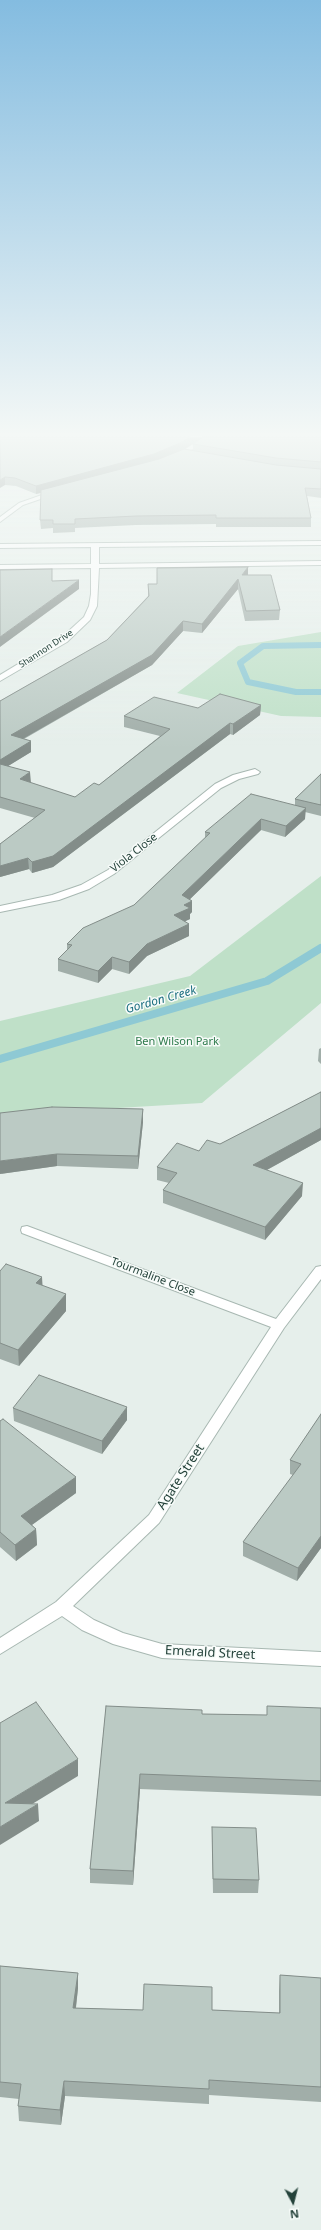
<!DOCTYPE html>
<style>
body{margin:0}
#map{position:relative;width:321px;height:2230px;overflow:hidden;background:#e6efeb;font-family:"Noto Sans",sans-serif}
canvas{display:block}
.north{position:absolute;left:273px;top:2182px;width:40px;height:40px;-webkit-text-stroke:3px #f7fbf9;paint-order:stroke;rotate:173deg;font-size:11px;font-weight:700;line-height:16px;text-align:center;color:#24423a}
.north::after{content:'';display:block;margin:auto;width:14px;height:18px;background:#24423a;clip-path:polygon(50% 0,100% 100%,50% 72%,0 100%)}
</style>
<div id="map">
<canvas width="321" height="2230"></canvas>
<div class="north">N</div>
</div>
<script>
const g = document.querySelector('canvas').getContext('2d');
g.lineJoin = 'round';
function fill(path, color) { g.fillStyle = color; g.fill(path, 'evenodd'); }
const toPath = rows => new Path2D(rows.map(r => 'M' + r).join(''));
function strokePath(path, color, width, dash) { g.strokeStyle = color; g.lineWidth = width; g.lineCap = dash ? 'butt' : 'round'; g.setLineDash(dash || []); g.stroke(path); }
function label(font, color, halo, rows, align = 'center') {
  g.font = font + ' "Noto Sans",sans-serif'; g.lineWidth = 3; g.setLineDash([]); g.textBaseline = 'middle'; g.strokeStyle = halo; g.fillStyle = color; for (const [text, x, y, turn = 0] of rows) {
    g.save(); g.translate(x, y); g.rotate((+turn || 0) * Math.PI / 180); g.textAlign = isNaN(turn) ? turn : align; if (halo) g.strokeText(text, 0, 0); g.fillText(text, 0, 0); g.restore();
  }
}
const green = toPath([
 [321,632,321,717,281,716,177,693,238,646],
 [321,876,321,1003,202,1103,0,1115,0,1021,190,976]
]);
const streamFar1 = toPath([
 [321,645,263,646,240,663,248,682,296,692,321,692]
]);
const stream = toPath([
 [0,1059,267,981,321,948]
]);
const minor = toPath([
 [205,437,213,437,177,458,172,457,205,437],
 [56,490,58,491,58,493,23,505,0,522,0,517,19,503,56,490],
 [255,769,260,772,258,774,239,779,221,788,114,874,89,889,59,900,0,912,0,906,52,895,81,885,108,870,215,784,233,775,255,769],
 [27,1226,276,1319,316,1267,321,1266,321,1279,284,1328,159,1523,73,1606,94,1620,123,1633,162,1644,321,1652,321,1666,162,1658,113,1644,82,1630,62,1616,0,1654,0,1638,56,1602,149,1515,271,1327,22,1233,21,1230,22,1227,27,1226]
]);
const tertiary = toPath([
 [321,541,321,545,99,547,99,564,321,561,321,565,99,568,97,606,90,620,67,642,0,681,0,675,61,638,84,617,89,606,91,594,91,568,0,569,0,565,91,564,91,547,0,548,0,544,321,541]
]);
const wall = toPath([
 [0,437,203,437,184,450,193,451,193,444,321,437,321,498,307,496,311,518,311,527,216,527,216,524,136,525,75,528,75,532,53,533,53,528,41,529,40,520,41,493,36,494,16,486,5,485],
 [157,568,248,575,280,610,279,620,245,621,238,589,202,633,183,631,152,665,24,739,31,741,31,752,8,766,30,783,75,797,99,785,160,736,124,727,124,716,198,708,261,705,260,715,233,735,230,734,53,867,32,873,29,869,0,877,0,844,35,818,0,808,0,701,107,640,148,596,148,584,157,584],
 [321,774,321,816,305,812,305,819,285,837,261,830,190,899,192,901,192,912,190,914,190,919,185,921,189,924,189,936,147,956,129,974,112,969,98,983,58,971,58,959,67,951,67,944,134,905,205,838,205,832,295,805,295,799],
 [321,1048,321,1064,318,1061,319,1049],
 [321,1092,321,1140,267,1170,302,1196,265,1240,163,1203,163,1190,169,1183,157,1180,157,1167,199,1151,220,1144],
 [143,1109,143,1122,138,1169,57,1166,0,1174],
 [0,1271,66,1294,66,1311,19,1366,0,1359],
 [13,1408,127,1420,102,1454,14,1421],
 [321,1414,321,1548,297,1581,243,1556,243,1542,293,1475,290,1474,290,1460],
 [0,1421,76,1477,76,1493,32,1525,36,1529,37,1545,16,1561,0,1547],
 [106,1706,202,1714,267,1715,321,1708,321,1796,140,1789,133,1885,90,1883,90,1869],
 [212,1827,259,1880,258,1893,213,1893,212,1841],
 [0,1966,78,1973,78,1988,76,2008,143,2010,212,2010,279,2013,279,1991,280,1975,321,1978,321,2102,209,2095,209,2104,65,2096,61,2125,19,2121,18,2106,19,2099,0,2097]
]);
const shadedWall = toPath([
 [190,437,203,437,180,452,155,463,36,494,36,486],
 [5,477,5,485,0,488,0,480],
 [248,567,248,576,242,575],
 [238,579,238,589,202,633,202,624],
 [79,580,79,589,0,647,0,637],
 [183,621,183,631,152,665,12,745,11,735],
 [261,705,260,715,233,735,233,724],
 [230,723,230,734,53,867,32,873,32,862],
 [31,741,31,752,0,771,0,760],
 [30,772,31,783,20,779],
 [306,808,305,819,285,837,286,826],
 [261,819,261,830,185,904,192,901,192,912,190,914,190,919,173,927,174,915,182,895],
 [28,858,29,869,0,877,0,866],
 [189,924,189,936,147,956,129,974,129,962,147,944],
 [112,957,112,969,98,983,98,971],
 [143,1109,143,1122,138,1169,138,1156],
 [321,1128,321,1140,252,1178,253,1165],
 [57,1154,57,1166,0,1174,0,1161],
 [303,1183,302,1196,265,1240,265,1227],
 [42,1277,43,1293,36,1283],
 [66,1294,66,1311,19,1366,18,1350],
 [127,1407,127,1420,102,1454,102,1441],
 [76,1477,76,1493,22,1532,21,1516],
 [36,1529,37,1545,16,1561,15,1545],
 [321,1536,321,1548,297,1581,298,1568],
 [78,1759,78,1776,6,1820,5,1803],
 [140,1774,140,1789,133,1885,133,1871],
 [38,1804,39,1821,0,1845,0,1827],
 [78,1973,78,1988,74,2023,73,2008],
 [64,2081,65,2096,61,2125,60,2110]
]);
const building = toPath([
 [0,437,190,437,180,443,154,454,36,486,15,478,5,477,0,480,0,437],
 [203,437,321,437,321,462,276,458,193,444,203,437],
 [184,449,276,465,321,469,321,489,305,488,311,518,216,518,216,515,136,516,75,519,75,524,53,524,53,520,40,520,41,490,159,459,184,449],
 [248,567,242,575,271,575,280,610,246,611,238,579,202,624,183,621,152,655,11,735,31,741,0,760,0,701,107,640,149,596,148,584,157,584,157,568,248,567],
 [52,569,52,581,79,580,0,637,0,570,52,569],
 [220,694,261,705,233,724,230,723,53,856,32,862,28,858,0,866,0,844,45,810,0,797,0,764,30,772,20,779,75,797,94,783,99,785,170,729,124,716,154,697,198,708,220,694],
 [321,774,321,805,295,799,321,774],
 [251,794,306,808,286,826,261,819,182,895,192,901,184,905,190,908,174,915,189,924,147,944,129,962,112,957,98,971,58,959,72,945,67,944,83,928,134,905,210,833,205,832,251,794],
 [321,1092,321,1128,253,1165,303,1183,265,1227,163,1190,177,1173,157,1167,177,1143,199,1151,207,1140,220,1144,321,1092],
 [52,1107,143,1109,138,1156,57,1154,0,1161,0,1113,52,1107],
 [6,1264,42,1277,36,1283,66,1294,18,1350,0,1343,0,1271,6,1264],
 [39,1375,127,1407,102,1441,13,1408,39,1375],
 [321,1414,321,1536,298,1568,243,1542,301,1464,290,1460,321,1414],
 [3,1419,76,1477,21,1516,36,1529,15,1545,0,1532,0,1421,3,1419],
 [36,1702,78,1759,5,1803,38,1804,0,1827,0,1723,36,1702],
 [106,1706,202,1710,202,1714,267,1715,267,1706,321,1708,321,1781,140,1774,133,1871,90,1869,106,1706],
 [212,1827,256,1828,259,1880,213,1879,212,1827],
 [0,1966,78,1973,73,2008,143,2010,144,1984,212,1987,212,2010,280,2013,280,1975,321,1978,321,2087,209,2080,209,2089,64,2081,60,2110,18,2106,21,2084,0,2082,0,1966]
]);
const farStreetnames = [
 ["Shannon Drive",46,649,-33]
];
const streetNames = [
 ["Viola Close",134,853,-38],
 ["Tourmaline Close",153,1277,21]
];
const parkNames = [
 ["Ben Wilson Park",177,1042]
];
const waterNames = [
 ["Gordon Creek",161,1000,-16]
];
const nearStreetnames = [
 ["Agate Street",181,1477,-57],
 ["Emerald Street",210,1653,3]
];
fill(green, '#bfe0c8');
strokePath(streamFar1, '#8ec9d4', 6);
strokePath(stream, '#8ec9d4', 8);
strokePath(minor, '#a8b8b2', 2);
strokePath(tertiary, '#a8b8b2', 2);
fill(minor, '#fff');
fill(tertiary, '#fff');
fill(wall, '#a1aea9');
fill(shadedWall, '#838d89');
fill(building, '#bbcac4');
strokePath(building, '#838d89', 1);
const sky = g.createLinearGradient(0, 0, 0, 749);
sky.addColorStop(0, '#84bce0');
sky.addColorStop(0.58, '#f4f8f6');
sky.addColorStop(1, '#f4f8f600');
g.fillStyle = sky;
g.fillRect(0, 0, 321, 749);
label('9px', '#24423a', '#f7fbf9', farStreetnames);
label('11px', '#24423a', '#f7fbf9', streetNames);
label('11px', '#2d7a4b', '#f7fbf9', parkNames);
label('italic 12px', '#1c6f80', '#f7fbf9', waterNames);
label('13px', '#24423a', '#f7fbf9', nearStreetnames);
</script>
